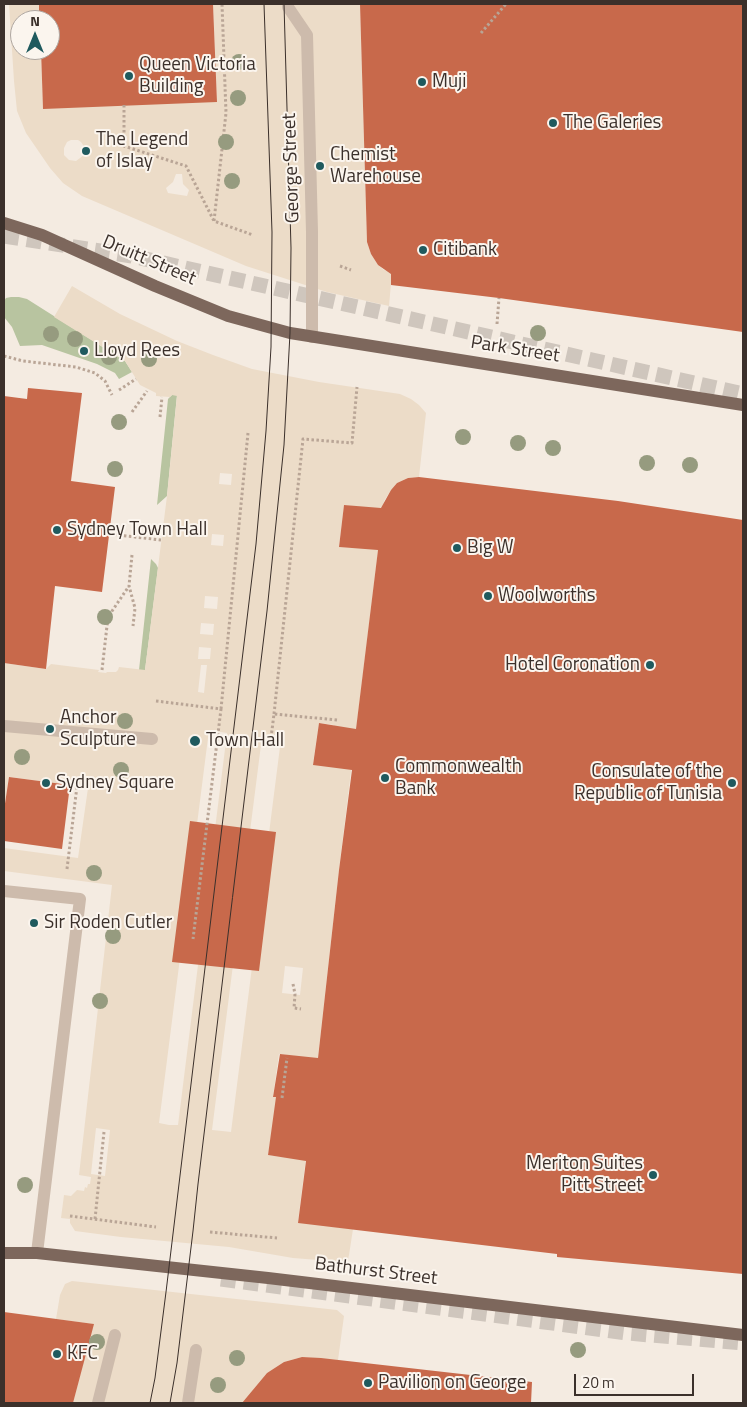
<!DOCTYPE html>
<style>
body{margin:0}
#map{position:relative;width:747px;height:1407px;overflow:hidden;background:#f4ebe1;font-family:"Titillium Web",sans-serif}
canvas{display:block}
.frame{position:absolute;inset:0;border:5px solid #3b302b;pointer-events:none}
.north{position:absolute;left:10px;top:10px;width:50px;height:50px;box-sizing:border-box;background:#fbf5ee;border:1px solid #aea6a0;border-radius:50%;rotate:0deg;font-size:14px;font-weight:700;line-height:20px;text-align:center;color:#3b302b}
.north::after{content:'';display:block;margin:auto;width:18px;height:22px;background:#1f5a5e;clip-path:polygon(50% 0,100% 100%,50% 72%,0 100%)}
.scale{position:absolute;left:574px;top:1374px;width:120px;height:22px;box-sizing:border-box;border:2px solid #3b302b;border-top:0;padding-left:6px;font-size:15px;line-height:18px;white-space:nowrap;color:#3b302b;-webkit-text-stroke:4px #fbf5ee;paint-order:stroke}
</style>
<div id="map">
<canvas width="747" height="1407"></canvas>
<div class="frame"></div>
<div class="north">N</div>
<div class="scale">20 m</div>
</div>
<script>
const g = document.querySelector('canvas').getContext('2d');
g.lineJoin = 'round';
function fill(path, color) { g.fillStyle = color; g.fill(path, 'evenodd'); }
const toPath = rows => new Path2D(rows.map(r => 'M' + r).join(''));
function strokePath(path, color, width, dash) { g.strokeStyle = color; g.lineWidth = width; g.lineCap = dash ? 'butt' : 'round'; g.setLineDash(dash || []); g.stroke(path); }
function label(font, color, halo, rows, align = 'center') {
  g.font = font + ' "Titillium Web",sans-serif'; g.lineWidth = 4; g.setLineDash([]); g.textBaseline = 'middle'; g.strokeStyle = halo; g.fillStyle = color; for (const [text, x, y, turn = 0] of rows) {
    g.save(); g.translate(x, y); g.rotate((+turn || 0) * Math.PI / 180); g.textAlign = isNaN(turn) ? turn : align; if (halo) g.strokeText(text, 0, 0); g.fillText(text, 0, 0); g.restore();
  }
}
const green = toPath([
 [11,297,19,297,27,299,125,361,132,372,119,379,115,373,97,364,42,345,20,346,12,327,4,317,4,301,6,298],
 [172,395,177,395,167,496,157,505,168,399],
 [151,559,156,564,158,568,145,670,139,670]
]);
const plaza = toPath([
 [9,4,39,4,39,20,20,20,20,50,41,50,43,108,217,101,213,4,360,4,367,242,371,254,378,265,384,270,392,272,389,306,327,292,246,266,82,196,63,183,50,168,26,133,17,111,14,81],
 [71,140,78,140,81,142,85,148,84,155,76,161,69,160,64,155,64,148,67,142],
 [176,174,182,174,183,184,189,190,187,196,168,193,166,188,173,182],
 [72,286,120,314,177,341,213,355,252,369,319,382,400,394,411,399,419,405,426,413,419,477,408,478,397,483,391,490,384,501,339,870,314,1093,298,1222,353,1229,349,1255,348,1259,344,1262,293,1258,229,1247,121,1237,75,1231,70,1223,70,1219,61,1218,64,1195,71,1196,77,1190,84,1191,85,1187,87,1188,88,1184,90,1184,91,1177,79,1175,112,885,4,871,4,848,78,858,88,788,82,787,83,785,71,783,70,785,9,777,4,810,4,663,46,669,51,664,99,670,98,672,106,673,107,672,116,672,118,670,119,667,145,670,167,496,177,396,172,395,170,397,156,396,156,393,140,385,125,361,54,317],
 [220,473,232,474,231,485,219,484],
 [344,505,359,507,355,548,339,547],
 [212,534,224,535,223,546,211,545],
 [205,596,218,597,217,609,204,608],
 [201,623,214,624,213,635,200,634],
 [199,647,211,648,210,659,198,659],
 [201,665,207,665,204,693,198,692],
 [319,723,334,725,329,766,313,764],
 [209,730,227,733,178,1125,169,1125,159,1123],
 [262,737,281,739,231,1132,222,1131,212,1130],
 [285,966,303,968,300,995,282,993],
 [279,1054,295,1056,290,1099,273,1096],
 [96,1128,110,1130,105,1176,91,1174],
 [272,1131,283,1157,282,1157,268,1155],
 [72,1281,337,1310,344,1316,338,1360,302,1357,284,1362,267,1373,253,1390,249,1403,73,1403,93,1324,56,1319,60,1295,65,1284]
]);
const building = toPath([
 [39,4,213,4,217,102,43,109,41,50,50,50,50,20,39,20],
 [360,4,743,4,743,332,499,298,391,285,391,274,378,265,371,254,367,242],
 [28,388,82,393,71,481,115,487,102,592,55,586,46,669,4,663,4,396,27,399],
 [419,477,618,501,743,520,743,1274,557,1257,557,1254,298,1223,306,1161,268,1155,276,1097,273,1097,280,1054,318,1058,339,870,352,770,313,765,319,723,356,729,378,550,339,547,344,505,381,508,391,490,397,483,408,478],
 [9,777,70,785,62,849,4,841,4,810],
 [190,821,276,832,259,971,172,962],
 [4,1312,94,1324,73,1403,4,1403],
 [302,1357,321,1358,532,1382,531,1403,242,1403,267,1373,284,1362]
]);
const highwayTunnel = toPath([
 [4,236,132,256,743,394],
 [221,1279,627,1333,743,1343]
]);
const path = toPath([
 [481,33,506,4],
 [124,105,124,146,186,166,214,221,253,235],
 [214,221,226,113,222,4],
 [340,266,351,270],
 [497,324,499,298],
 [4,356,23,361,76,367,95,373,105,381,112,395],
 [119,390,136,379],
 [132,412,147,391],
 [160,417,162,397],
 [109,534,161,540],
 [132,555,129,586,135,608,133,626],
 [102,670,108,617,129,586],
 [156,701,221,709,193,939],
 [221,709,248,433],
 [274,714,303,439,352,443,357,387],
 [271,738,274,714,337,720],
 [67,869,77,786],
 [293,984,295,994,294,1008,301,1009],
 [282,1098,287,1058],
 [70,1216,156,1227],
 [95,1219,104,1132],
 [210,1232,277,1238]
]);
const minor = toPath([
 [288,4,288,7,307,35,312,232,312,337],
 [4,726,152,739],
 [4,891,80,899,37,1253],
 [98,1403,115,1335],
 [188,1403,196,1350]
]);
const major = toPath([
 [4,223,42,235,155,286,228,316,290,333,743,405],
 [4,1253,37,1253,268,1278,743,1335]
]);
const tram = toPath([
 [150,1403,155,1378,166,1292,256,544,266,431,271,347,272,232,264,4],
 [170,1403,177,1363,193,1231,198,1184,267,611,284,445,290,333,291,248,284,4]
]);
const trees = [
 [239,62],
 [238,98],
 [226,142],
 [232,181],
 [538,333],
 [51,334],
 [75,339],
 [109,357],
 [149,359],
 [119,422],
 [463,437],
 [518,443],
 [553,448],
 [647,463],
 [690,465],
 [115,469],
 [105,617],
 [125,721],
 [22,757],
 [121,770],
 [94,873],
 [113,936],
 [100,1001],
 [25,1185],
 [97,1342],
 [578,1350],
 [237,1358],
 [218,1385]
];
const markers = [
 [129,76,5,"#1f5a5e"],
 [422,82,5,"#1f5a5e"],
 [553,123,5,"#1f5a5e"],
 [86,151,5,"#1f5a5e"],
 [320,166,5,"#1f5a5e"],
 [423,250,5,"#1f5a5e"],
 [84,351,5,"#1f5a5e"],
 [57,530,5,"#1f5a5e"],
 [457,548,5,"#1f5a5e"],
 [488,596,5,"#1f5a5e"],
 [650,665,5,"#1f5a5e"],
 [50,729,5,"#1f5a5e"],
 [195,741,6,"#1f5a5e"],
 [385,778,5,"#1f5a5e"],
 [46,783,5,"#1f5a5e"],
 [732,783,5,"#1f5a5e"],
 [34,923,5,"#1f5a5e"],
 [653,1175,5,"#1f5a5e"],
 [57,1354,5,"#1f5a5e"],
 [368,1383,5,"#1f5a5e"]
];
const poiNames = [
 ["Queen Victoria",139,65],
 ["Building",139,87],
 ["Muji",432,82],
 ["The Galeries",563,123],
 ["The Legend",96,140],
 ["of Islay",96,162],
 ["Chemist",330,155],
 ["Warehouse",330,177],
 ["Citibank",433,250],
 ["Lloyd Rees",94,351],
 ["Sydney Town Hall",67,530],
 ["Big W",467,548],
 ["Woolworths",498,596],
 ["Hotel Coronation",640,665,"right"],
 ["Anchor",60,718],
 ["Sculpture",60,740],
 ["Town Hall",206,741],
 ["Commonwealth",395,767],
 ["Bank",395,789],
 ["Consulate of the",722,772,"right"],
 ["Republic of Tunisia",722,794,"right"],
 ["Sydney Square",56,783],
 ["Sir Roden Cutler",44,923],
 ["Meriton Suites",643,1164,"right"],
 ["Pitt Street",643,1186,"right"],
 ["KFC",67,1354],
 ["Pavilion on George",378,1383]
];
const streetNames = [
 ["George Street",292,168,-92],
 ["Druitt Street",149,261,23],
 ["Park Street",515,350,9],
 ["Bathurst Street",376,1272,7]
];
fill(green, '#b8c4a0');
fill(plaza, '#ecdcc8');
fill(building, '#c8694b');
strokePath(highwayTunnel, '#cfc6bd', 15, [15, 8]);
strokePath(path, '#b9a596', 3, [2.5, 2.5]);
strokePath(minor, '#cdbbac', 12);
strokePath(major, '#7d675c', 12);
strokePath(tram, '#3b302b', 1);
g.fillStyle = '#969b7f';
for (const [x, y] of trees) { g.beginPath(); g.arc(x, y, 8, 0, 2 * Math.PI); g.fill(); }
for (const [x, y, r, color] of markers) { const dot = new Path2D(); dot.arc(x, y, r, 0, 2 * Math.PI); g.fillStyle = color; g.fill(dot); strokePath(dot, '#fbf5ee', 2); }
label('19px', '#3b302b', '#fbf5ee', poiNames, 'left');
label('19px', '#3b302b', '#fbf5ee', streetNames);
</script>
